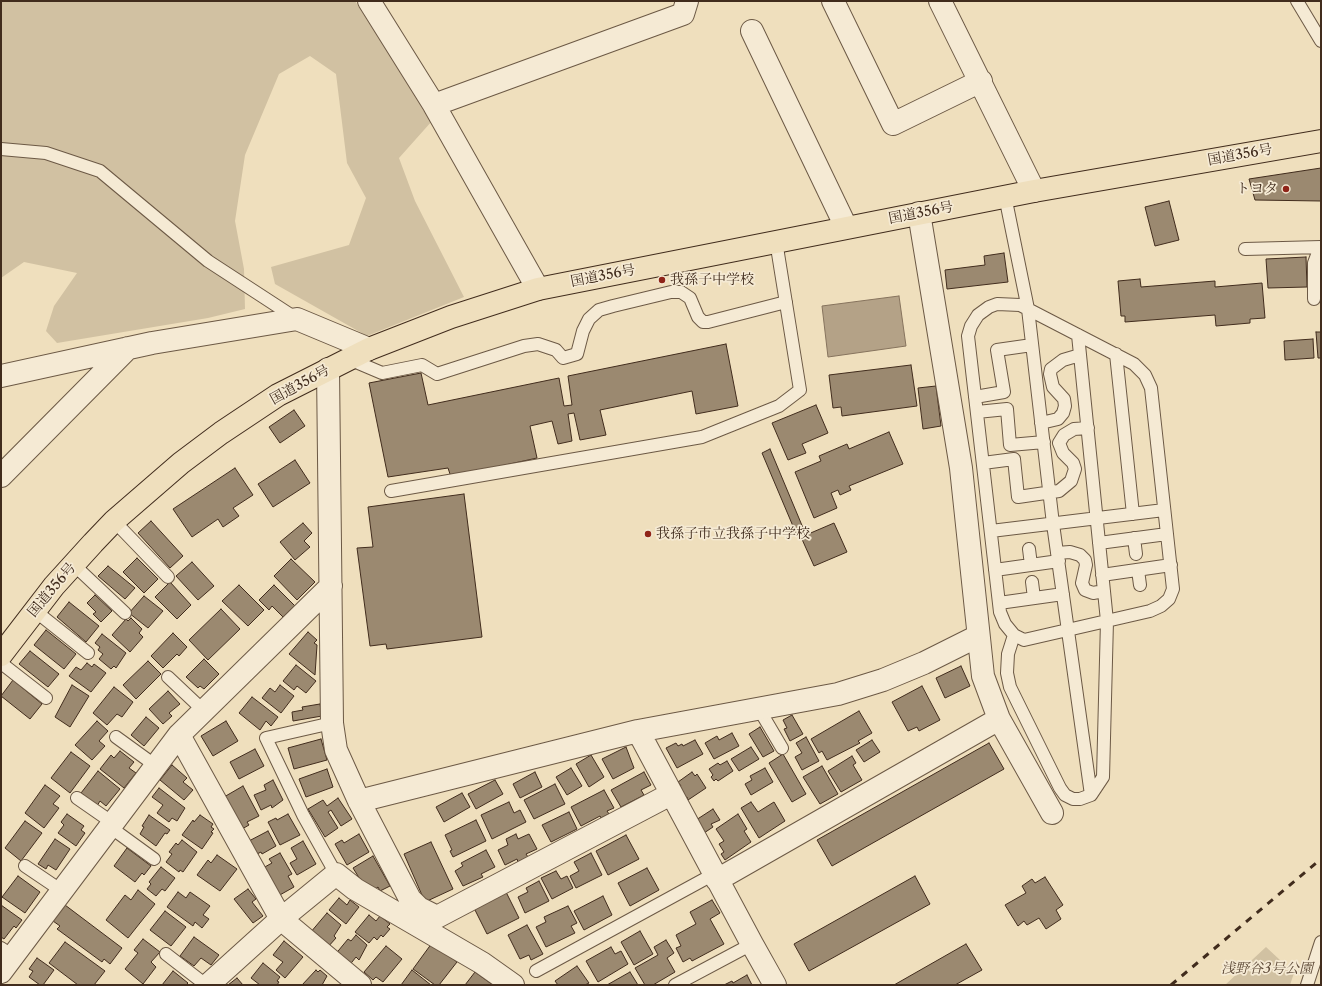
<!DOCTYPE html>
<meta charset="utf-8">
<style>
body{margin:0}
#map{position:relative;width:1322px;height:986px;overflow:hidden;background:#efdfbd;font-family:"Libre Caslon Text",serif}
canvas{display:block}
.frame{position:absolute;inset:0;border:2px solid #412c1d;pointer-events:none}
</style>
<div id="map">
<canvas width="1322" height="986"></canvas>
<div class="frame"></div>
</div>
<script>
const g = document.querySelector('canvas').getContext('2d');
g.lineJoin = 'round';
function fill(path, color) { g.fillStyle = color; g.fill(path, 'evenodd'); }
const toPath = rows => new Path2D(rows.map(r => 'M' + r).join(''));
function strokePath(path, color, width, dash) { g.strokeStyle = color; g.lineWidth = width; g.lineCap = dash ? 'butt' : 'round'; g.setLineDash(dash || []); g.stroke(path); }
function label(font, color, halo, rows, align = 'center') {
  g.font = font + ' "Libre Caslon Text","Noto Serif JP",serif'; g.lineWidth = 3.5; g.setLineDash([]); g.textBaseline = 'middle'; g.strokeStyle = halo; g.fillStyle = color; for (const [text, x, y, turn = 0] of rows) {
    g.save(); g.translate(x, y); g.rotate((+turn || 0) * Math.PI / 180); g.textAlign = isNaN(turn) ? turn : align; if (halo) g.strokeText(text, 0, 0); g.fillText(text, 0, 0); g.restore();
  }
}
const green = toPath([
 [1,1,355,1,432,121,399,158,415,201,464,297,367,336,275,284,271,267,349,245,366,198,347,163,336,74,310,56,279,74,245,155,235,221,244,269,245,309,208,318,57,343,46,331,54,306,77,273,24,262,1,278],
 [1266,947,1294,973,1290,985,1225,985]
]);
const water = toPath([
 [899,296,906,346,828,357,822,306,899,296]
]);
const building = toPath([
 [1321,168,1321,201,1255,200,1249,179,1321,168],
 [1169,201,1179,240,1155,246,1145,207,1169,201],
 [1004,253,1008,282,947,289,945,270,985,265,984,256,1004,253],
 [1306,257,1307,287,1268,288,1266,259,1306,257],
 [1140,279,1141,287,1215,281,1215,287,1262,283,1265,318,1250,319,1250,323,1216,326,1215,315,1125,322,1125,316,1121,316,1118,281,1140,279],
 [1316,332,1321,332,1321,358,1318,358,1316,332],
 [1313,339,1314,358,1285,360,1284,341,1313,339],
 [726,344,738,406,696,414,692,391,600,410,606,435,580,440,574,413,568,414,572,441,558,444,552,421,530,426,537,458,451,477,448,468,388,477,369,383,421,373,428,405,559,378,564,406,572,405,568,376,726,344],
 [911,365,917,406,842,416,841,407,833,408,829,375,911,365],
 [936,386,941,426,923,429,918,388,936,386],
 [816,405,828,433,802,444,806,453,788,460,772,423,816,405],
 [294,410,305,426,280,443,269,427,294,410],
 [889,432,903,464,849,486,851,490,840,495,838,490,831,493,837,508,814,518,795,472,821,461,819,456,847,444,849,449,889,432],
 [770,449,806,535,834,523,847,552,814,566,801,537,798,538,762,453,770,449],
 [295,460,310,483,273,507,258,484,295,460],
 [235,468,253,495,233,508,239,516,223,527,218,519,192,537,173,509,235,468],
 [464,494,482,637,387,649,386,644,370,646,357,548,373,547,368,507,464,494],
 [151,521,183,556,170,568,138,533,151,521],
 [303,523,312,533,304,541,310,547,295,560,280,542,303,523],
 [137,558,158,579,144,593,123,572,137,558],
 [291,559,315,582,297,600,274,576,291,559],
 [192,562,214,586,198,600,176,576,192,562],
 [108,566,135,588,125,599,98,576,108,566],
 [170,582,191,605,177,619,155,597,170,582],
 [239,585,264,610,248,626,222,601,239,585],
 [274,585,295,606,283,617,272,606,269,610,259,600,274,585],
 [95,595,112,611,101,622,93,614,96,612,87,603,95,595],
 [144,596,163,611,148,628,129,613,144,596],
 [69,602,99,626,86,642,57,617,69,602],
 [221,609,240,629,208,660,189,640,221,609],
 [131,618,142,629,139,633,143,637,130,652,112,635,126,619,128,621,131,618],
 [46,630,76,654,64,669,34,645,46,630],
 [308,632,317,640,314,643,317,645,315,675,289,654,308,632],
 [173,633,187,647,179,656,177,654,163,668,151,656,173,633],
 [102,634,126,653,116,668,114,666,111,669,99,659,103,654,98,650,100,647,95,643,102,634],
 [30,651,59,674,48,687,19,664,30,651],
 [204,659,219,674,204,689,200,686,198,688,186,677,204,659],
 [148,661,161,674,136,699,123,685,148,661],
 [87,663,92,667,94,664,106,673,91,692,69,676,76,667,81,670,87,663],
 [296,665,316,681,306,693,297,686,294,690,283,681,296,665],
 [961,666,970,686,945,698,936,678,961,666],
 [13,680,42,704,30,719,1,696,13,680],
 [72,685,89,696,70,727,55,717,72,685],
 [280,685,294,696,281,713,262,698,270,688,275,692,280,685],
 [922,686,940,720,919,731,917,727,908,731,892,702,922,686],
 [114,687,133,702,122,717,117,714,107,725,93,713,114,687],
 [168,691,180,704,169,713,172,716,163,724,149,709,168,691],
 [252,697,278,717,271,726,266,721,260,730,239,713,252,697],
 [320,704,322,716,293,721,292,712,303,710,302,707,320,704],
 [859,711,872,733,858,741,860,743,827,760,822,751,819,753,811,739,859,711],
 [792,715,803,734,790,741,784,729,787,728,783,720,792,715],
 [146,717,159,728,144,746,131,735,146,717],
 [97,721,108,731,99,741,105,746,92,760,75,745,97,721],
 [226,721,238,741,213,756,201,736,226,721],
 [760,727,774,751,763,757,749,734,760,727],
 [732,733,739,746,714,759,705,743,717,736,719,740,732,733],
 [806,737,819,761,802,770,795,757,802,753,796,743,806,737],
 [321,739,327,760,294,769,288,748,321,739],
 [695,740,703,754,677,768,666,748,676,743,678,746,682,744,683,746,695,740],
 [872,740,880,752,864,762,856,750,872,740],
 [989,743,1004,769,832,866,817,840,989,743],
 [626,747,634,768,613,779,602,759,626,747],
 [751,747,759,759,739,771,731,759,751,747],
 [255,749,264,766,239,779,230,762,255,749],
 [120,751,134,762,129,768,136,773,124,788,100,769,111,755,114,758,120,751],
 [71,752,90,766,70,793,51,778,71,752],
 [783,754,806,794,792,802,769,763,783,754],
 [591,755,604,777,589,787,576,764,591,755],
 [852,756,856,763,853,765,862,780,841,792,828,771,852,756],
 [727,761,733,771,718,781,716,779,714,781,711,777,713,775,709,769,718,763,720,765,727,761],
 [172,765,187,778,183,782,193,790,184,800,160,780,172,765],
 [822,766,838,794,820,804,803,777,822,766],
 [571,768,582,786,567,795,556,777,571,768],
 [765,768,773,782,751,795,745,784,752,780,750,776,765,768],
 [327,769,333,787,306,797,299,779,327,769],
 [98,771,120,789,106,806,100,801,97,806,81,793,98,771],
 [535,772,542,787,520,798,513,784,535,772],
 [644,772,651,785,641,790,644,795,621,807,611,790,644,772],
 [692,772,695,776,697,774,706,788,688,800,687,797,685,798,678,788,681,786,678,782,692,772],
 [273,780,283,800,272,808,271,805,261,810,254,795,266,790,264,785,273,780],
 [495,780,503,794,476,809,468,794,495,780],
 [555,784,565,804,534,819,524,800,555,784],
 [45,785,60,796,53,804,59,808,44,828,25,813,45,785],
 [243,786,259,816,247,822,249,825,242,829,224,797,243,786],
 [159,788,185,808,177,821,172,818,169,822,157,813,163,805,152,797,159,788],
 [604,790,614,808,607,811,609,814,601,818,600,816,581,826,571,807,604,790],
 [462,793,470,807,444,822,436,807,462,793],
 [338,798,352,819,341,826,331,810,328,812,338,828,325,837,308,809,323,800,327,806,338,798],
 [509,802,514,813,520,810,526,822,492,839,481,815,509,802],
 [751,802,758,812,774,802,785,821,759,838,741,808,751,802],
 [713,809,720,820,711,824,713,827,704,833,696,820,713,809],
 [569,812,577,829,551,842,542,825,569,812],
 [67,814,84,826,81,830,85,833,76,846,58,833,64,825,61,822,67,814],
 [288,814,300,835,280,845,268,822,276,818,277,820,288,814],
 [738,814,747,829,744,831,751,842,725,860,721,854,724,852,719,844,724,841,716,829,738,814],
 [149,815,170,830,167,834,165,833,156,846,140,834,144,827,142,826,149,815],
 [200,815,213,824,211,827,214,829,211,832,213,833,202,849,182,835,193,820,194,822,200,815],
 [476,820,486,841,453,857,450,851,452,850,445,835,476,820],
 [25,821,42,833,21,861,5,848,25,821],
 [268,831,276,846,262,854,261,852,255,855,247,842,268,831],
 [359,834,369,852,347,865,335,844,342,840,344,843,359,834],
 [516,834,518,839,529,834,537,849,526,854,528,857,518,862,517,859,505,865,498,850,508,845,506,839,516,834],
 [626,835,639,859,608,875,596,851,626,835],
 [55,839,70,849,56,870,48,865,46,869,38,864,55,839],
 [182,840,197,852,183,872,180,870,179,872,166,862,172,854,169,852,176,843,178,845,182,840],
 [303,841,316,864,297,875,290,863,297,859,291,848,303,841],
 [431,842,453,889,425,902,404,854,431,842],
 [127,848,151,866,144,875,142,873,135,882,114,866,127,848],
 [486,850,495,867,481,874,483,877,463,886,455,871,463,866,461,863,486,850],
 [280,853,292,874,288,876,294,887,278,896,263,868,272,863,269,859,280,853],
 [591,853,602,875,576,888,570,876,579,871,574,862,591,853],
 [217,855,237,869,220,891,197,875,208,860,211,863,217,855],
 [373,856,390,886,380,891,378,887,374,890,371,886,366,889,353,868,373,856],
 [161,867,175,878,165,891,162,889,156,896,147,889,151,884,149,882,161,867],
 [647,868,659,890,630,906,618,883,647,868],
 [556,871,561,879,567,876,573,888,552,899,541,878,556,871],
 [18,876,40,892,25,913,2,897,18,876],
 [915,876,930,904,809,971,794,944,915,876],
 [1045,877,1063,905,1056,910,1061,919,1046,929,1039,918,1027,925,1024,921,1018,926,1005,905,1026,893,1022,886,1032,879,1035,883,1045,877],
 [539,881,549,901,525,913,518,897,528,892,526,888,539,881],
 [248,889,256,899,252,902,263,916,253,923,234,899,248,889],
 [138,890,155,904,128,938,106,920,125,895,131,900,138,890],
 [178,892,186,898,190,892,210,906,203,915,209,919,202,928,195,922,193,926,167,907,178,892],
 [506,892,519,918,487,934,474,908,506,892],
 [603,896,612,915,584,930,574,911,603,896],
 [339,898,347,905,350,900,359,907,346,924,329,910,339,898],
 [712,900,720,913,710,919,724,944,692,961,690,958,683,962,676,948,681,946,676,935,696,924,690,912,712,900],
 [1,905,22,920,16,928,14,926,4,939,1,937,1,905],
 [65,905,122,948,110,964,104,959,102,962,57,929,60,926,53,921,65,905],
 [568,906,577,923,571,926,575,933,546,947,536,927,546,922,544,917,568,906],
 [165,911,186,927,171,946,150,930,165,911],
 [327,913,341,925,334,936,336,938,327,948,310,933,327,913],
 [369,915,376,921,380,916,390,924,387,927,390,929,383,937,381,935,377,940,374,937,369,943,355,932,369,915],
 [527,925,543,954,531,960,529,955,520,959,508,935,527,925],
 [640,931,653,954,634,965,621,942,640,931],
 [356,935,367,945,359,960,356,957,348,967,334,956,348,939,351,941,356,935],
 [194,937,219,955,211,965,201,958,194,966,180,956,194,937],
 [143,939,160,952,151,962,156,967,143,984,125,969,138,953,134,950,143,939],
 [666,940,674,953,667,958,675,972,653,985,645,985,635,968,658,955,654,947,666,940],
 [284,941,303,957,285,978,276,970,283,962,273,955,284,941],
 [65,942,105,971,94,985,78,985,49,963,65,942],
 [432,943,457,962,439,985,435,985,413,969,432,943],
 [966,944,982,970,955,985,894,985,966,944],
 [386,946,402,959,383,982,376,977,373,980,364,972,386,946],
 [611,947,615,954,621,951,628,964,598,982,586,961,611,947],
 [37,958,54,970,43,985,40,985,29,977,33,971,29,969,37,958],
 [263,963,280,977,277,981,279,982,277,985,260,985,251,978,263,963],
 [577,966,589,983,585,985,558,985,555,981,577,966],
 [316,970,318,972,320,970,327,976,322,985,302,985,316,970],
 [412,970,431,985,401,985,412,970],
 [173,971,188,983,186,985,162,985,173,971],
 [475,972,493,985,465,985,475,972],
 [630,972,638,985,607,985,630,972],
 [747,975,752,985,724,985,732,981,733,983,747,975],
 [237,978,243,985,228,985,237,978]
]);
const lane = toPath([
 [1297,1,1321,41],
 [1,149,46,153,100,171,208,261,297,319],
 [1005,196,1028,309,1053,524,1091,795],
 [1245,249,1321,247],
 [1314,299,1314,263,1317,255,1321,252],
 [997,304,1020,305,1134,364,1145,375,1151,388,1173,589,1169,599,1161,606,1150,611,1024,640,1014,635,1005,624,1000,612,968,336,971,326,978,315,989,307,997,304],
 [1116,354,1133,514],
 [349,359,382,373,422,365,437,374,524,346,538,344,556,350,563,358,577,354,583,331,589,319,599,310,613,306,671,292,681,292,690,298,698,317,703,322,708,322,786,302],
 [975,397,1004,392,997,350,1032,345],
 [977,412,1007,409,1010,445,1044,442],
 [1041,423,1058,419,1063,413,1065,406,1064,399,1053,387,1050,374,1051,369,1063,360,1080,355],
 [983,463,1014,459,1018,497,1059,491,1071,481,1075,469,1073,463,1063,453,1059,443,1064,435,1074,429,1088,428],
 [391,491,702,437,779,406,800,390,776,241],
 [114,521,168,577],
 [991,531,1164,510],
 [1134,538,1136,554],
 [1099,543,1167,534],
 [1029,549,1031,565],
 [1057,553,1070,552,1080,555,1085,560,1086,565,1082,583,1085,590,1093,593,1104,591],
 [73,564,125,613],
 [995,570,1059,561],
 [1138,570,1140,585],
 [1102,575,1171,565],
 [1032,582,1034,598],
 [999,603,1063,594],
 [34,610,88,653],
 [1014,635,1008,654,1007,673,1010,687,1060,788,1065,795,1073,799,1080,799,1091,795,1103,777,1107,621,1078,335],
 [1,663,46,698],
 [168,677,204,711],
 [759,709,782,748],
 [332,723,266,738,303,815,336,874],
 [116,737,156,766],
 [77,798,113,823],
 [110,827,154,859],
 [25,866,62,891],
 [1,948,13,956],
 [166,954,206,985],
 [536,971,714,874],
 [675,985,752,944],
 [1307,985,1321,942]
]);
const street = toPath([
 [369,1,434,105,538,289],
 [833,1,893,124,981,81],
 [940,1,1034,191],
 [752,31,846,227],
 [434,105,683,14,687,1],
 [919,213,961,468,983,676,999,719,1052,813],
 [328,369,332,723,336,750,359,801,410,899,419,908,437,917,671,794],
 [1,376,152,343,297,319,369,349],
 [1,476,128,348],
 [638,731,752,944,775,985],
 [179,735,281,919,360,985],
 [359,801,638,731,838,694,883,680,924,663,978,636],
 [717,880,999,719],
 [1,972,179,735,331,586],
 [208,985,281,919,336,874,355,889,482,963,513,985]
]);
const highway = toPath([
 [1,655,54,586,93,543,114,521,181,463,221,433,278,395,369,349,451,317,538,289,1034,191,1321,141]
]);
const rail = toPath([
 [1171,985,1321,859]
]);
const markers = [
 [1286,189,4,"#8f2418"],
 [662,280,4,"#8f2418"],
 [648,534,4,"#8f2418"]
];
const streetNames = [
 ["国道356号",1240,155,-10],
 ["国道356号",921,213,-11],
 ["国道356号",603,276,-11],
 ["国道356号",300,385,-29],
 ["国道356号",52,590,-50]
];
const poiNames = [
 ["トヨタ",1278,189,"right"],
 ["我孫子中学校",670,280],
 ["我孫子市立我孫子中学校",656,534]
];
const parkNames = [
 ["浅野谷3号公園",1267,969]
];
fill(green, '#d1c1a2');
fill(water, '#b4a287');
strokePath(water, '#86735d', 1);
fill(building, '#9b8970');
strokePath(building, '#412c1d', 1);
strokePath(lane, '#6c5945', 14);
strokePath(street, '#6c5945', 24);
strokePath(highway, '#412c1d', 24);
strokePath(lane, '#f5ead4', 12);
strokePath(street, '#f5ead4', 22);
strokePath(highway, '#efdfbd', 22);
strokePath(rail, '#412c1d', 3, [7, 7]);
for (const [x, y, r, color] of markers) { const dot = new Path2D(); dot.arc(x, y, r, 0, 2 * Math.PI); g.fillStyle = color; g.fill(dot); strokePath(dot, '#f5ead4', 1.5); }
label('14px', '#412c1d', '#f5ead4', streetNames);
label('14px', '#412c1d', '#f5ead4', poiNames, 'left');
label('italic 14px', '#5e4a38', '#f5ead4', parkNames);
</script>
